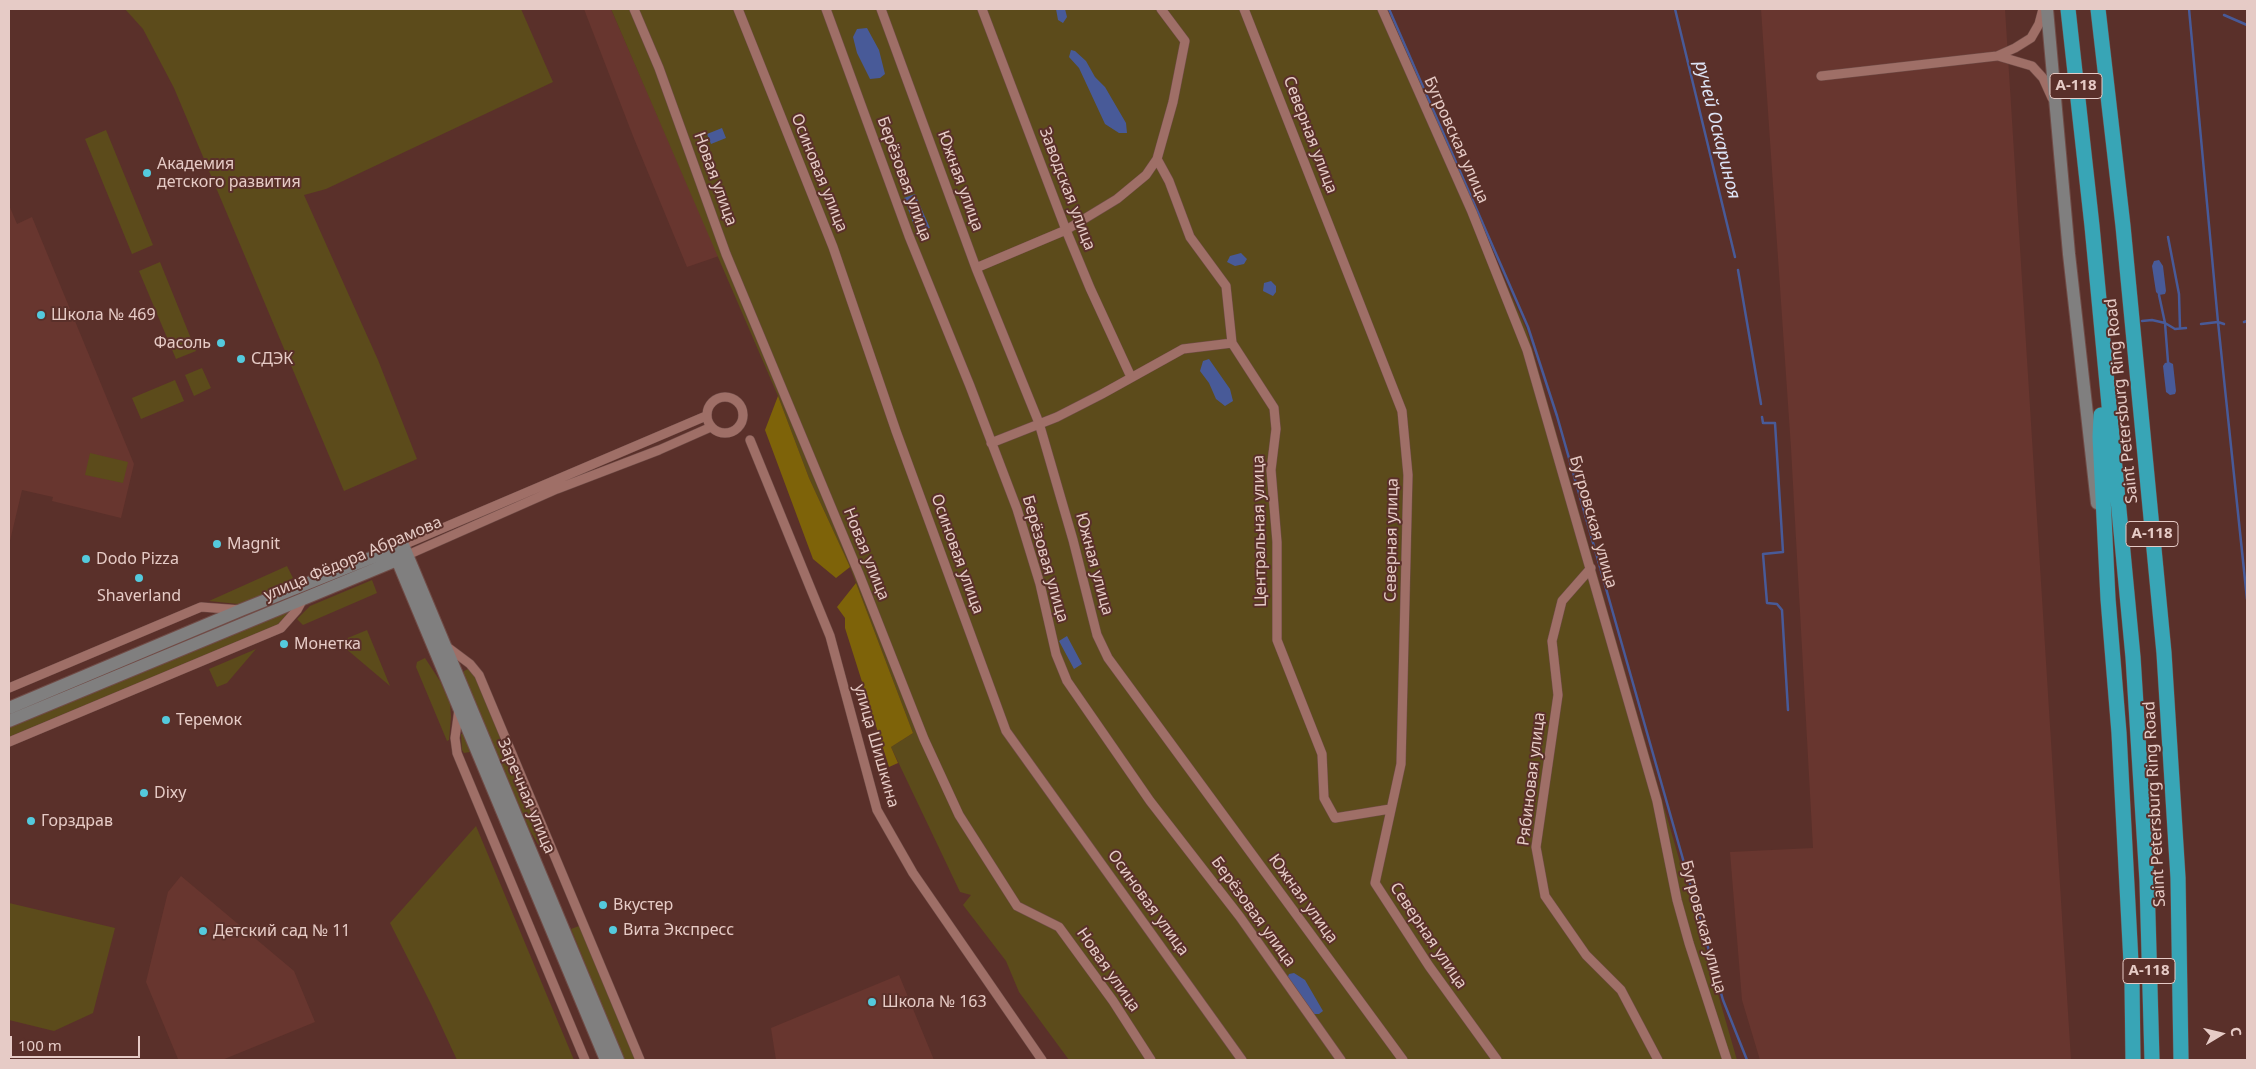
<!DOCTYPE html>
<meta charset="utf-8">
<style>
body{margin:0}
#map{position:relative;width:2256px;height:1069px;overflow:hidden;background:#5a302a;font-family:"Noto Sans",sans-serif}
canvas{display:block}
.frame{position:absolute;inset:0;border:10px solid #e6cbc6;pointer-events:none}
.north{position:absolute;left:2196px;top:1009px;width:50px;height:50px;-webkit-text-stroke:4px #5a302a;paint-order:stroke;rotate:81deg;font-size:14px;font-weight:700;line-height:20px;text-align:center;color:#e6cbc6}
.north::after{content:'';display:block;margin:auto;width:18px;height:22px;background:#e6cbc6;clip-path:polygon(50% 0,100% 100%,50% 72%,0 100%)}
.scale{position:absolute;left:10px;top:1036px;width:130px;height:22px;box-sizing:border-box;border:2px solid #e6cbc6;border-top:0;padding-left:6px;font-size:15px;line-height:18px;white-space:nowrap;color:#e6cbc6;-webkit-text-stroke:4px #5a302a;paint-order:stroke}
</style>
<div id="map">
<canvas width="2256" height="1069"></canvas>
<div class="frame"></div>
<div class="north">С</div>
<div class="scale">100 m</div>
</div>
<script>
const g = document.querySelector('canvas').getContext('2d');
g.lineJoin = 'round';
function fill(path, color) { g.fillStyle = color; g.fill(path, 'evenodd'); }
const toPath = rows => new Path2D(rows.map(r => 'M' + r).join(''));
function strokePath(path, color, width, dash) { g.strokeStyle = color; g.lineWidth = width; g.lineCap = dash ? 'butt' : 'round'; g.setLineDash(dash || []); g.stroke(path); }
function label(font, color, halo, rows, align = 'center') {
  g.font = font + ' "Noto Sans",sans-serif'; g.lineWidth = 4; g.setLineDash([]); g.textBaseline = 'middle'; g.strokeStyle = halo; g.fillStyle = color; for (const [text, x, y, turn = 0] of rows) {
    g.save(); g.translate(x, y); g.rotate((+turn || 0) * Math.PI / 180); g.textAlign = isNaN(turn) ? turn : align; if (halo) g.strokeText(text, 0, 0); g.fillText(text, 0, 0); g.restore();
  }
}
const built = toPath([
 [584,9,611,9,719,256,687,267,633,136],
 [1761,9,2005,9,2071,1060,1760,1060,1742,1000,1730,852,1813,848,1791,448],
 [9,205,17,224,32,217,134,464,121,518,52,501,53,497,22,490,9,545],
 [181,876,294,971,315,1022,222,1060,178,1059,146,982,168,892],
 [899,975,934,1060,776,1060,771,1028]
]);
const green = toPath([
 [125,9,521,9,553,82,326,189,304,195,378,360,417,459,344,491,174,88,143,29],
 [611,9,1386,9,1527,331,1737,1060,1069,1060,1019,992,1006,961,963,905,971,895,960,892,891,747,913,733,850,567,809,478,778,396],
 [106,130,153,245,132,254,85,139],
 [160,262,196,351,176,359,139,271],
 [202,368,211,388,194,396,185,375],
 [175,380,184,401,141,419,132,398],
 [90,453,128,462,123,483,85,475],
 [287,566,293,578,270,592,238,604,209,601],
 [372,580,377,593,303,625,297,619,310,606],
 [290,611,277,625,9,737,9,729,14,725],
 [367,630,390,686,338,642],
 [256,649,227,683,217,687,209,669],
 [425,658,440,681,450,703,451,717,449,740,447,741,416,667,417,662],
 [468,669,474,674,548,852,544,854,530,831,463,675,464,671],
 [461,734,463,734,470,752,464,753,462,750],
 [476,826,574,1060,457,1060,431,1004,390,923],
 [9,903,115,928,93,1013,54,1031,9,1020],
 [579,926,628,1042,635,1060,624,1060,571,929]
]);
const forest = toPath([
 [778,396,809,478,850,567,836,578,813,559,765,430],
 [856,583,913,733,891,747,898,763,889,767,845,628,845,618,837,607]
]);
const water = toPath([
 [1056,9,1065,9,1067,17,1063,23,1058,20],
 [867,28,879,50,885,74,880,78,870,79,857,53,853,37,857,29],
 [1071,50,1075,51,1086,61,1095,77,1105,87,1126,123,1127,133,1119,133,1105,124,1079,68,1069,57],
 [722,128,726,138,711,144,707,134],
 [915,194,930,228,916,231,904,198],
 [1241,253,1247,259,1244,264,1235,266,1227,262,1230,256],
 [2159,260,2163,266,2166,291,2165,294,2159,295,2156,292,2152,266,2154,261],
 [1271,281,1276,286,1276,292,1273,296,1263,291,1264,283],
 [1209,359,1230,389,1233,401,1225,406,1216,399,1209,383,1200,371,1203,361],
 [2169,362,2173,364,2176,391,2175,394,2170,395,2166,392,2163,366,2165,363],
 [1067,636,1082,664,1074,669,1059,641],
 [1294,973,1305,980,1323,1011,1319,1014,1313,1014,1287,979,1289,974]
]);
const stream = toPath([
 [1389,9,1528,327,1557,416,1723,1000,1747,1060],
 [1675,9,1735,257],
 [2189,9,2218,322,2247,599],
 [2224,15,2247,25],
 [2168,237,2179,294,2180,328],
 [1738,270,1761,404],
 [2159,295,2165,323,2168,362],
 [2142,321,2152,320,2165,323,2175,329,2186,328],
 [2244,322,2247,321],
 [2201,324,2218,322,2224,324],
 [1762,417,1763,423,1775,423,1783,552,1763,554,1767,603,1777,604,1782,610,1788,710]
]);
const street = toPath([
 [634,9,659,68,726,254,859,574,924,739,959,815,1017,906,1059,927,1113,1001,1151,1060],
 [738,9,833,247,896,431,1006,731,1242,1060],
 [826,9,909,236,970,386,1017,509,1040,584,1056,654,1067,681,1150,801,1240,917,1341,1060],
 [881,9,976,268,1039,423,1073,540,1097,635,1108,658,1403,1060],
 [982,9,1066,230,1090,288,1131,377],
 [1161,9,1185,41,1173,102,1157,159,1169,181,1190,237,1226,286,1232,343,1274,408,1276,429,1271,470,1277,542,1277,640,1322,754,1324,798,1335,818,1390,809],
 [1244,9,1402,411,1408,475,1401,764,1375,883,1429,966,1497,1060],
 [1382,9,1472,212,1527,350,1657,801,1677,900,1689,943,1727,1060],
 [1998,56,2032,66,2043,78,2052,98],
 [1821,76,1997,56,2015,48,2031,38,2039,24,2043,9],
 [976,268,1066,230,1117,199,1146,175,1157,159],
 '707 415a18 18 0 1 1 36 0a18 18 0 1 1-36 0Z',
 [750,440,830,636,877,810,913,873,1042,1060],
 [991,443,1057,417,1102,394,1183,349,1232,343],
 [403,545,706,416],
 [403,557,557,489,659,450,711,427],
 [1591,568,1562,601,1552,641,1558,695,1536,847,1545,896,1586,955,1621,990,1658,1060],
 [446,646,470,664,479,675,640,1060],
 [9,688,201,607,241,610],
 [459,709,455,738,457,753,585,1060],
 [9,742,281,628,297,610,303,599]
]);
const secondary = toPath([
 [2047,9,2069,254,2097,503],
 [393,550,606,1060],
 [9,708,241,610,403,545,618,1060],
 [9,721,397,560]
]);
const highway = toPath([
 [2068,9,2092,226,2133,657,2147,881,2152,1060],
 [2098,9,2123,226,2164,653,2178,878,2181,1060],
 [2101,415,2100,437,2108,599,2119,733,2132,982,2133,1060]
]);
const markers = [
 [147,173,5,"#54cadd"],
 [41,315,5,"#54cadd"],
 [221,343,5,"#54cadd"],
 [241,359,5,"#54cadd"],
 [217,544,5,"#54cadd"],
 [86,559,5,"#54cadd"],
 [139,578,5,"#54cadd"],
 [284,644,5,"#54cadd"],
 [166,720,5,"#54cadd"],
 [144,793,5,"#54cadd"],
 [31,821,5,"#54cadd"],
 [603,905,5,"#54cadd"],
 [613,930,5,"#54cadd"],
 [203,931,5,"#54cadd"],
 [872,1002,5,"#54cadd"]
];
const shields = [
 [2076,86,52],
 [2152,534,52],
 [2149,971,52]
];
const shieldNames = [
 ["А-118",2076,86],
 ["А-118",2152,534],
 ["А-118",2149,971]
];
const streetNames = [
 ["Северная улица",1310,135,69],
 ["Бугровская улица",1456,140,66],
 ["Осиновая улица",819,173,68],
 ["Новая улица",715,179,70],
 ["Берёзовая улица",904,179,70],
 ["Южная улица",960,181,70],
 ["Заводская улица",1067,189,69],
 ["Saint Petersburg Ring Road",2122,401,-96],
 ["Бугровская улица",1593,522,74],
 ["Центральная улица",1260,531,-91],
 ["Северная улица",1392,540,-89],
 ["Новая улица",866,554,68],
 ["Осиновая улица",957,554,70],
 ["улица Фёдора Абрамова",353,559,-23],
 ["Берёзовая улица",1045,559,74],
 ["Южная улица",1094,564,75],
 ["улица Шишкина",876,746,74],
 ["Рябиновая улица",1532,779,-83],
 ["Заречная улица",526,796,67],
 ["Saint Petersburg Ring Road",2155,804,-93],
 ["Южная улица",1303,899,54],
 ["Осиновая улица",1148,903,54],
 ["Берёзовая улица",1253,912,54],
 ["Бугровская улица",1703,927,75],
 ["Северная улица",1428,936,56],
 ["Новая улица",1108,970,55]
];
const poiNames = [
 ["Академия",157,164],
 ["детского развития",157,182],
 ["Школа № 469",51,315],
 ["Фасоль",211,343,"right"],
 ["СДЭК",251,359],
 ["Magnit",227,544],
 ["Dodo Pizza",96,559],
 ["Shaverland",139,596,"center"],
 ["Монетка",294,644],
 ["Теремок",176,720],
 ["Dixy",154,793],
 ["Горздрав",41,821],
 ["Вкустер",613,905],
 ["Вита Экспресс",623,930],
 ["Детский сад № 11",213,931],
 ["Школа № 163",882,1002]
];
const waterNames = [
 ["ручей Оскариноя",1717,130,76]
];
fill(built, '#68362f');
fill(green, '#5c4b1b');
fill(forest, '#7e6309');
fill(water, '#485a98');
strokePath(stream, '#485a98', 2.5);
strokePath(street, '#704c47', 10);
strokePath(secondary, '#704c47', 14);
strokePath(highway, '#704c47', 16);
strokePath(street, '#9f6f67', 9);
strokePath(secondary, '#807f7f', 12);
strokePath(highway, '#38a5b6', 15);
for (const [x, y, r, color] of markers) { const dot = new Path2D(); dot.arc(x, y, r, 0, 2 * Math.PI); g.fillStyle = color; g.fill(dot); strokePath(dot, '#5a302a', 2); }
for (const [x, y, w] of shields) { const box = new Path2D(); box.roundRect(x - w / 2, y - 12.5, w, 25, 4); g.fillStyle = '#5a302a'; g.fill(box); strokePath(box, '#e6cbc6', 1); }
label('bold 15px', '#e6cbc6', null, shieldNames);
label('16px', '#e6cbc6', '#5a302a', streetNames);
label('16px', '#e6cbc6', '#5a302a', poiNames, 'left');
label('italic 18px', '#dde4f6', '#5a302a', waterNames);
</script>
